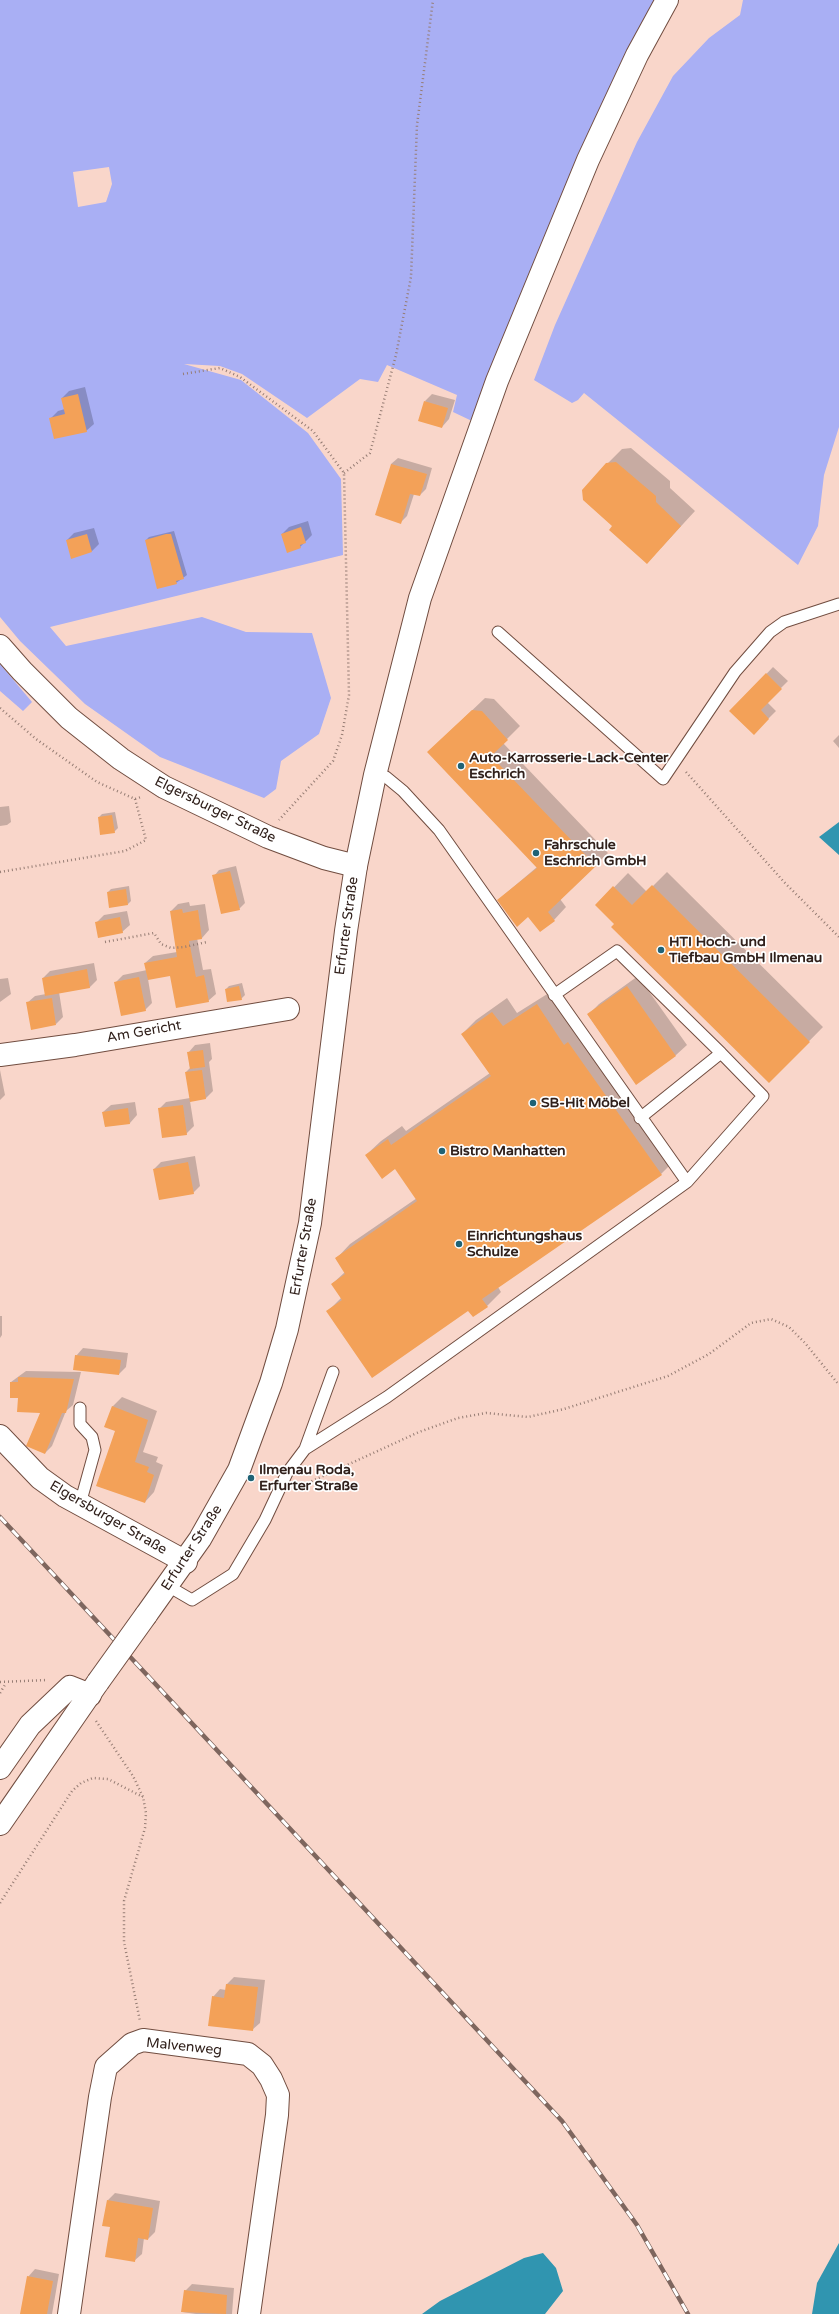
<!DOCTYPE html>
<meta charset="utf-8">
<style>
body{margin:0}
canvas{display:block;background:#f9d6ca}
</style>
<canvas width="839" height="2314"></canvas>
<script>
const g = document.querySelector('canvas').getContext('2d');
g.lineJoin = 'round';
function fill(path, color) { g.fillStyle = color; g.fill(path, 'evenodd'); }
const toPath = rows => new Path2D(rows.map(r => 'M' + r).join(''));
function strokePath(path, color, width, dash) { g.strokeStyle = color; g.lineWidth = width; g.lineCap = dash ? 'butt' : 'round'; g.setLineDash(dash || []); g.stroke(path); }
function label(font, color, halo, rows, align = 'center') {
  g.font = font + ' "Varela Round",sans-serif'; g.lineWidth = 3.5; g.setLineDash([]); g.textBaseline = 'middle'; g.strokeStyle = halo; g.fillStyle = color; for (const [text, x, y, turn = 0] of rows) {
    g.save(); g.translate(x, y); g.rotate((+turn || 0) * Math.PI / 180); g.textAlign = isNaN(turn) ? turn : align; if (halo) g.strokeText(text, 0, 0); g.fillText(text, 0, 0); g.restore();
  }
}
const green = toPath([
 [0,0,656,0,472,421,453,412,457,395,387,365,378,382,360,379,307,418,242,374,220,366,184,364,241,380,308,433,341,479,343,555,50,627,66,646,202,617,246,632,312,633,331,698,319,734,281,761,276,789,264,798,160,757,85,704,20,641,0,617],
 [109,167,112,184,106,202,78,207,73,172],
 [743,0,839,0,839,427,824,475,818,526,798,565,584,393,578,400,572,403,534,380,555,325,637,142,673,76,709,38,740,15],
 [0,664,32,702,23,711,0,691]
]);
const water = toPath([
 [839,822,839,855,819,837],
 [839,2243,839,2314,812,2314,817,2283],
 [543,2253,556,2268,563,2291,545,2314,422,2314,440,2301,524,2258]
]);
const shadow = toPath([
 [85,387,94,424,86,431,51,418,58,411,65,409,62,398,69,391],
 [432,394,455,400,449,419,442,427,425,401],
 [631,448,670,481,670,488,695,511,661,548,614,525,607,464,622,449],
 [398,458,432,468,426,489,420,495,414,494,407,516,401,522,391,464],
 [308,521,312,535,300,547,282,534,289,527],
 [94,528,99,544,92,551,67,540,74,533],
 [174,531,187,575,176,583,146,540,149,537],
 [773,667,788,681,767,702,776,711,754,733,731,711],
 [485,698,494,699,520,726,503,743,608,853,560,899,566,907,554,920,529,916,498,900,537,867,441,740],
 [839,735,839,748,833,741],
 [9,806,11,822,7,825,0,826,0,807],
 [115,812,118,828,114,832,99,817,102,814],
 [236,866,245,903,239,909,214,876,219,870],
 [667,872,823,1027,769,1082,597,905,628,873,647,892],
 [129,886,131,901,128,904,108,892,111,889],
 [189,902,190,906,205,904,209,930,202,938,197,938,203,970,211,969,216,994,208,1001,171,975,148,979,152,1003,145,1010,115,983,123,975,147,970,145,963,153,956,177,952,171,911,178,904],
 [127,911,130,925,122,932,96,923,104,915],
 [94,963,97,980,90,987,59,992,63,1017,56,1024,27,1003,35,996,46,994,43,978,50,971],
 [638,976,687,1045,676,1055,636,1083,588,1015,599,1004],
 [8,978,11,994,0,1002,0,979],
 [242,983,245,995,241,999,226,989,229,986],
 [552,991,675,1160,661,1174,498,1287,501,1292,487,1306,469,1310,327,1312,341,1298,332,1284,345,1272,336,1259,350,1244,417,1198,396,1168,366,1155,381,1141,402,1126,406,1131,490,1073,462,1034,476,1020,507,998,517,1013],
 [210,1043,212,1059,209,1062,213,1091,206,1098,190,1101,194,1126,186,1134,159,1109,166,1102,190,1098,186,1072,190,1068,188,1053,195,1045],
 [0,1070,5,1095,0,1100],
 [135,1102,137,1115,130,1123,105,1126,103,1112,111,1105],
 [195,1156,200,1186,193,1193,154,1169,161,1162],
 [0,1316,2,1316,2,1335,0,1338],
 [83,1348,128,1353,126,1367,119,1374,76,1356],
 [26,1371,81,1372,73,1405,66,1411,52,1446,45,1453,42,1412,19,1397,11,1382],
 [122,1397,157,1411,143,1452,158,1457,156,1462,163,1465,154,1492,145,1502,116,1431,112,1407],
 [234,1977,265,1980,260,2023,252,2030,213,1997,220,1989,226,1990,227,1984],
 [115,2193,160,2201,155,2232,148,2239,144,2238,142,2254,134,2261,108,2200],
 [35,2269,59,2274,52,2314,21,2314,28,2277],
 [192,2284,234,2288,232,2314,196,2314,182,2312,185,2291]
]);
const building = toPath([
 [78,394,87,432,54,439,49,418,65,414,61,398],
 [424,401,448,408,442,428,418,421],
 [616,462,656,496,656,502,681,526,647,564,609,530,612,526,583,500,582,490,606,463],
 [391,464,427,474,420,496,410,494,401,524,375,515],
 [301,527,306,543,300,545,301,548,287,553,281,534],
 [87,534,92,552,71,559,66,540],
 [166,534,171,534,184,579,176,581,177,584,157,589,145,540],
 [766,673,782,689,761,710,769,719,754,735,729,711],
 [472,710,482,711,508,740,491,756,596,866,548,912,555,921,540,932,528,917,517,927,497,900,537,868,427,752],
 [112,815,115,833,100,835,98,817],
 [230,871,240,910,221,914,212,875],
 [652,885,810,1042,769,1083,611,927,614,924,595,905,613,886,632,905],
 [126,889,128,905,109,908,107,892],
 [182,909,183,913,198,910,202,939,189,941,196,977,204,975,209,1002,176,1008,170,976,148,980,144,963,177,957,170,911],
 [120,917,123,933,98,938,95,922],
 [87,969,90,988,45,996,42,978],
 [139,977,146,1011,121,1016,114,982],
 [239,986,242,1000,227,1002,225,989],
 [627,986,676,1056,636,1085,587,1014],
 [52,998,56,1025,31,1030,26,1002],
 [537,1004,564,1045,568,1042,662,1175,482,1299,488,1307,473,1317,468,1311,372,1378,326,1311,342,1300,331,1284,345,1274,335,1258,417,1201,395,1169,382,1179,365,1155,388,1139,391,1145,491,1076,461,1034,492,1012,503,1026],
 [203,1050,205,1067,190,1069,187,1052],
 [202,1070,206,1099,190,1102,185,1072],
 [183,1105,187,1135,162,1138,158,1108],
 [128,1108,130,1124,105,1127,102,1112],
 [188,1162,194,1194,159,1200,153,1169],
 [75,1355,121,1360,119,1375,73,1370],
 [18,1377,74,1379,66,1413,62,1413,45,1454,26,1446,40,1413,17,1412,18,1398,10,1398,10,1382,18,1382],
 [112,1406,148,1420,135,1462,149,1467,147,1472,154,1475,145,1503,96,1486,115,1431,104,1427],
 [226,1984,258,1987,253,2031,208,2026,212,1996,224,1998],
 [107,2200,153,2208,148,2240,138,2238,135,2262,105,2257,110,2227,102,2226],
 [27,2276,53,2281,47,2314,20,2314],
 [184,2290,227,2295,226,2314,181,2312]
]);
const path = toPath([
 [183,374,220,368,240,377,313,431,344,473,349,695,342,735,333,761,279,820],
 [344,473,370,453,396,355,411,277,417,125,433,0],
 [0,708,36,739,97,782,135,799,141,797],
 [686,772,785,883,839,937],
 [0,872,125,851,146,840,135,799],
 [105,942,154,933,161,944,171,948,184,947,207,942],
 [297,1488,419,1432,458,1418,486,1413,528,1417,564,1409,668,1376,709,1354,751,1323,771,1319,789,1327,805,1343,839,1385],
 [0,1682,47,1680],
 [0,1693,6,1683],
 [96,1721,133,1776,143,1797,146,1813,145,1828,124,1901,124,1942,140,2021],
 [0,1903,72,1791,81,1783,93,1778,108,1779,143,1797]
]);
const lane = toPath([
 [498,632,663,779,735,672,770,632,784,622,839,604],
 [554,995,617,951,721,1053],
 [640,1118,721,1053,763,1096,687,1182],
 [80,1408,80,1424,92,1437,95,1450,80,1504],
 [305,1449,333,1372],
 [168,1586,192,1600,233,1574,265,1520,287,1473,305,1449,387,1397,687,1182,439,830,403,791,386,777,375,775]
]);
const street = toPath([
 [0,646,22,671,69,718,121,759,164,787,268,837,324,858,356,866],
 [0,1055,75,1045,288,1009],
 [0,1436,40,1478,65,1496,186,1562],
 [0,1768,30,1725,70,1687,90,1695],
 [69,2314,100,2097,106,2067,132,2044,143,2040,248,2054,262,2065,271,2079,278,2095,277,2115,249,2314]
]);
const secondary = toPath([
 [146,1615,200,1539,239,1470,271,1383,287,1329,310,1223,346,931,356,866,375,775,420,598,497,381,588,160,637,55,667,0],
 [0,1824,98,1682]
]);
const rail = toPath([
 [0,1517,562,2121,637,2225,688,2314]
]);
const secondaryBridge = toPath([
 [98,1682,146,1615]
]);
const markers = [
 [461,766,4,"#1f6275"],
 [536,853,4,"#1f6275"],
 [661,950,4,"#1f6275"],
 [533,1103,4,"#1f6275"],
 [442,1151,4,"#1f6275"],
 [459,1244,4,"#1f6275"],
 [251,1478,4,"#1f6275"]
];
const poiNames = [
 ["Auto-Karrosserie-Lack-Center",469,758],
 ["Eschrich",469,774],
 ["Fahrschule",544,845],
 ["Eschrich GmbH",544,861],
 ["HTI Hoch- und",669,942],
 ["Tiefbau GmbH Ilmenau",669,958],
 ["SB-Hit Möbel",541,1103],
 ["Bistro Manhatten",450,1151],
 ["Einrichtungshaus",467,1236],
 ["Schulze",467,1252],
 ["Ilmenau Roda,",259,1470],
 ["Erfurter Straße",259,1486]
];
const streetNames = [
 ["Elgersburger Straße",215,810,26],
 ["Erfurter Straße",347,926,-82],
 ["Am Gericht",144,1032,-10],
 ["Erfurter Straße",304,1247,-80],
 ["Elgersburger Straße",108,1518,30],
 ["Erfurter Straße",192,1548,-57],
 ["Malvenweg",184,2047,6]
];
fill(green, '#a9aff4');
fill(water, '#3095b0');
fill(shadow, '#0003');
fill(building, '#f3a158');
strokePath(lane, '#714d40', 13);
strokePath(street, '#714d40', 24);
strokePath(secondary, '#714d40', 24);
strokePath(path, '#967d74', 2.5, [1, 3]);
strokePath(lane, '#fff', 11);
strokePath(street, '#fff', 22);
strokePath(secondary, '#fff', 22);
strokePath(rail, '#7e665e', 4.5);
strokePath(rail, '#fff', 3, [9]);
strokePath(secondaryBridge, '#714d40', 24, []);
strokePath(secondaryBridge, '#fff', 22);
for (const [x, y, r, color] of markers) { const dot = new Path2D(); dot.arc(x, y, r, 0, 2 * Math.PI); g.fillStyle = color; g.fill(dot); strokePath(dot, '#fff', 1.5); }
label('bold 14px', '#30201b', '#fff', poiNames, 'left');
label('14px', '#30201b', '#fff', streetNames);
</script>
